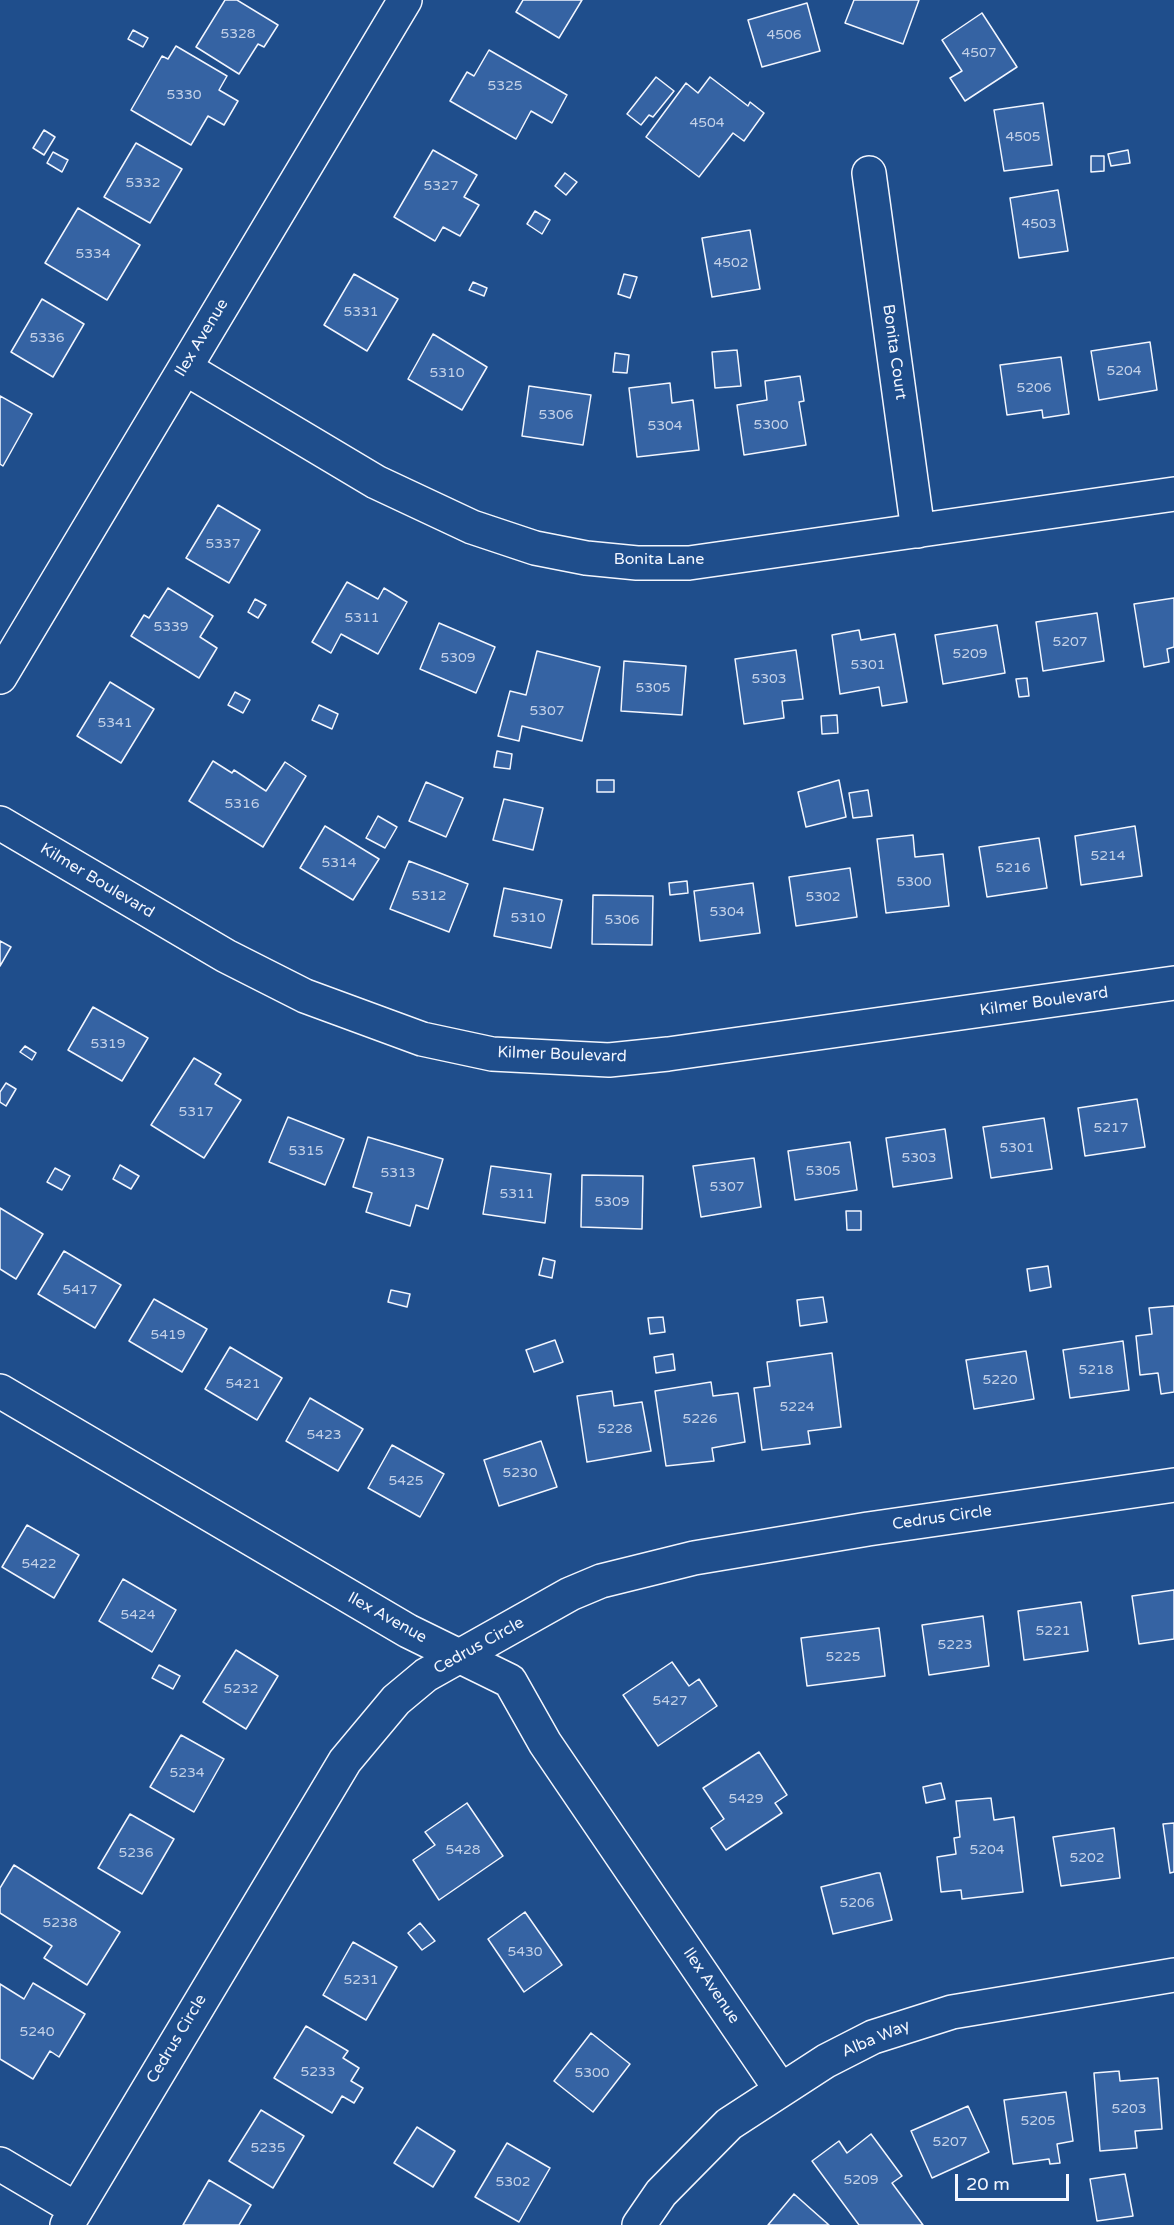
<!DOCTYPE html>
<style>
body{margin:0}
#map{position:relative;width:1174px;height:2225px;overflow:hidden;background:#1f4e8c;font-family:"Varela Round",sans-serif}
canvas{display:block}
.scale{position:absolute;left:955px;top:2174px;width:114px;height:27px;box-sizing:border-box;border:3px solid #f2f6ff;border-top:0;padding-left:8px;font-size:18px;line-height:21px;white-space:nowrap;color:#f2f6ff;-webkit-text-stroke:4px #1f4e8c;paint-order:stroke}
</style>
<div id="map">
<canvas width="1174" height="2225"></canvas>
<div class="scale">20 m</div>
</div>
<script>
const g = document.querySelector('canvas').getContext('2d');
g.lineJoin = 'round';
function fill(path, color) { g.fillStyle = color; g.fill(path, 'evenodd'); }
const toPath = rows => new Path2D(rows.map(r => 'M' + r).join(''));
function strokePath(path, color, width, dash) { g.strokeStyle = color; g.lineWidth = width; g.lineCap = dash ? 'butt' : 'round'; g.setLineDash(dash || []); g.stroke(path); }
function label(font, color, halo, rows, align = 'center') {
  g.font = font + ' "Varela Round",sans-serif'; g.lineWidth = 4.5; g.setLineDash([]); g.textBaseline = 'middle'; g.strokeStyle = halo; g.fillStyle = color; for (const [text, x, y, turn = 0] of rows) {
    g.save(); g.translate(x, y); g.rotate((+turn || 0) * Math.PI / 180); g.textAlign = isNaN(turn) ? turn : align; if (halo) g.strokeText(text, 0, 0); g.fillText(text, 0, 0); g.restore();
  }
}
const building = toPath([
 [225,0,237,0,278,25,264,47,258,44,239,74,196,47,225,0],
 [523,0,582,0,559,38,516,12,523,0],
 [854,0,919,0,903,44,845,23,854,0],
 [807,3,820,51,762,67,748,20,807,3],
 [982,13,1017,67,965,101,950,78,962,71,942,40,982,13],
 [133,30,148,38,143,47,128,39,133,30],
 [176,46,227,76,219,90,238,101,224,125,208,116,191,145,131,110,162,56,168,59,176,46],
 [489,50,567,95,552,123,531,111,516,139,450,101,467,72,474,76,489,50],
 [656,77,674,91,653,117,649,115,641,125,627,114,656,77],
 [710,77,748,106,750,102,764,113,744,141,733,133,699,177,646,137,686,83,698,93,710,77],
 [1043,103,1052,165,1004,171,994,110,1043,103],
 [44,130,55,137,44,155,33,148,44,130],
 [136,143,182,169,150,223,104,197,136,143],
 [433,150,477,175,464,197,479,205,460,236,443,227,435,241,394,217,433,150],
 [1128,150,1130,163,1111,166,1108,154,1128,150],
 [53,152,68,160,62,172,47,163,53,152],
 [1091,156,1104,156,1104,171,1091,172,1091,156],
 [565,173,577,182,566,195,555,186,565,173],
 [1058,190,1068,251,1019,258,1010,198,1058,190],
 [78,208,140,245,107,300,45,263,78,208],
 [535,211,550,220,542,234,527,224,535,211],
 [750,230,760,289,712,297,702,238,750,230],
 [354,274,398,299,367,351,324,325,354,274],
 [624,274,637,277,630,298,618,294,624,274],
 [473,282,487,288,484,296,469,290,473,282],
 [42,299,84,324,53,377,11,352,42,299],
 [433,334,487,367,462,410,408,379,433,334],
 [1150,342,1157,390,1099,400,1091,351,1150,342],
 [737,350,741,386,715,388,712,352,737,350],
 [615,353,629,355,627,373,613,372,615,353],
 [1061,357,1069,414,1043,418,1042,410,1007,415,1000,365,1061,357],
 [800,376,804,401,799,402,806,445,744,455,737,405,767,400,765,381,800,376],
 [670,383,672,403,693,400,699,450,637,457,629,388,670,383],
 [529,386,591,395,583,445,522,436,529,386],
 [0,396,32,414,3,466,0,464,0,396],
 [218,505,260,530,229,583,186,558,218,505],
 [347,582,378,599,384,588,407,602,378,654,341,634,331,653,312,642,347,582],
 [168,588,213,616,200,637,217,648,199,678,131,636,144,615,149,618,168,588],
 [1174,598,1174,647,1167,649,1169,662,1144,667,1134,604,1174,598],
 [255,599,266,605,258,618,248,612,255,599],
 [1097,613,1104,661,1043,671,1036,622,1097,613],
 [439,623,495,647,476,693,420,669,439,623],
 [997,625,1005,673,943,684,935,635,997,625],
 [859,630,861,640,895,634,907,702,882,706,879,687,840,694,832,635,859,630],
 [796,650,803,699,782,701,784,718,744,724,735,659,796,650],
 [537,651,600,667,582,741,522,726,519,741,498,736,510,691,526,695,537,651],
 [624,661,686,666,682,715,621,711,624,661],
 [1027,678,1029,696,1019,697,1016,679,1027,678],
 [110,682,154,709,121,763,77,736,110,682],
 [235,692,250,700,243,713,228,705,235,692],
 [319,705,338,714,332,729,312,720,319,705],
 [837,715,838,733,822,734,821,716,837,715],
 [497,751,512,754,510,769,494,767,497,751],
 [213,761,232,773,234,770,266,791,285,762,306,776,263,847,189,801,213,761],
 [597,780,614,780,614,792,597,792,597,780],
 [839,780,846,817,806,827,798,792,839,780],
 [426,782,463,798,446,837,409,821,426,782],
 [868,790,872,816,853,818,849,793,868,790],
 [504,799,543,808,533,850,493,840,504,799],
 [378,816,397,827,385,848,366,838,378,816],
 [325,826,379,859,353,900,300,868,325,826],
 [1135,826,1142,876,1081,885,1075,836,1135,826],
 [913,835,915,857,943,854,949,906,886,913,877,839,913,835],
 [1039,838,1047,888,987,897,979,847,1039,838],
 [409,861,468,884,449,932,390,909,409,861],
 [850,868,857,917,796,926,789,877,850,868],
 [687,881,688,893,670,895,669,883,687,881],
 [753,883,760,933,700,941,694,891,753,883],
 [504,888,562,900,551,948,494,936,504,888],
 [593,895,653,896,652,945,592,944,593,895],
 [0,941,11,947,0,966,0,941],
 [93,1007,148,1038,122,1081,68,1050,93,1007],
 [25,1046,36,1053,32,1060,20,1052,25,1046],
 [194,1058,221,1074,215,1084,241,1100,204,1158,151,1125,194,1058],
 [6,1083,16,1089,6,1106,0,1102,0,1092,6,1083],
 [1137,1099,1145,1147,1085,1156,1078,1108,1137,1099],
 [288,1117,344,1139,325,1185,269,1162,288,1117],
 [1044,1118,1052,1169,991,1178,983,1127,1044,1118],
 [945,1129,952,1178,893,1187,886,1138,945,1129],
 [368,1137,443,1159,428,1209,416,1205,410,1226,366,1212,372,1193,353,1187,368,1137],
 [850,1142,857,1190,795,1200,788,1151,850,1142],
 [754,1158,761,1207,701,1217,693,1166,754,1158],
 [120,1165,139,1176,131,1189,113,1179,120,1165],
 [491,1166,551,1174,545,1223,483,1214,491,1166],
 [55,1168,70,1176,62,1190,47,1182,55,1168],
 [582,1175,643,1176,642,1229,581,1227,582,1175],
 [0,1208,43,1234,16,1279,0,1269,0,1208],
 [846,1211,861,1211,861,1230,847,1230,846,1211],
 [64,1251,121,1285,95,1328,38,1294,64,1251],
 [543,1258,555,1261,552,1278,539,1275,543,1258],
 [1048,1266,1051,1287,1030,1291,1027,1269,1048,1266],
 [391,1290,410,1294,407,1307,388,1302,391,1290],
 [823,1297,827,1322,800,1326,797,1300,823,1297],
 [154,1299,207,1329,182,1372,129,1341,154,1299],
 [1174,1306,1174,1392,1161,1394,1158,1373,1140,1375,1136,1336,1152,1334,1149,1308,1174,1306],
 [663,1317,665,1332,650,1334,648,1318,663,1317],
 [555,1340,563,1362,534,1372,526,1350,555,1340],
 [1123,1341,1129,1390,1070,1398,1063,1350,1123,1341],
 [230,1347,282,1378,257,1420,205,1389,230,1347],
 [1026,1351,1034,1399,974,1409,966,1360,1026,1351],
 [832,1353,841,1427,808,1431,810,1444,762,1450,754,1388,770,1386,767,1362,832,1353],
 [673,1354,675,1370,656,1373,654,1357,673,1354],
 [711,1382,713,1396,738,1393,745,1442,712,1448,714,1461,666,1466,655,1391,711,1382],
 [612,1391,614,1406,642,1402,651,1451,587,1462,577,1396,612,1391],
 [310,1398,363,1429,338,1471,286,1441,310,1398],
 [541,1441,557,1487,499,1506,484,1460,541,1441],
 [392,1445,444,1474,420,1517,368,1488,392,1445],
 [27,1525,79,1555,54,1598,2,1567,27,1525],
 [123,1579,176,1610,152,1652,99,1621,123,1579],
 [1174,1590,1174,1639,1139,1644,1132,1596,1174,1590],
 [1081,1602,1088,1651,1024,1660,1018,1611,1081,1602],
 [983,1616,989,1666,929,1675,922,1625,983,1616],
 [879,1628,885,1676,807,1686,801,1638,879,1628],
 [236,1650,278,1676,246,1729,203,1702,236,1650],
 [672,1662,689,1686,699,1679,717,1706,658,1746,623,1695,672,1662],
 [159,1665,180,1676,173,1689,152,1678,159,1665],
 [181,1735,224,1759,194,1812,150,1787,181,1735],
 [759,1752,787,1795,775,1803,782,1813,726,1850,711,1828,724,1819,703,1788,759,1752],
 [941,1783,945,1799,926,1803,923,1787,941,1783],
 [991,1798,994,1820,1014,1817,1023,1892,962,1899,961,1890,941,1892,937,1857,956,1854,954,1838,960,1837,956,1801,991,1798],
 [467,1803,503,1856,439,1900,413,1860,435,1845,425,1832,467,1803],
 [130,1814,174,1839,142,1894,98,1868,130,1814],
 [1174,1823,1174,1872,1170,1873,1163,1824,1174,1823],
 [1114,1828,1120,1878,1061,1886,1053,1837,1114,1828],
 [14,1865,120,1932,87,1985,44,1958,52,1946,0,1913,0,1888,14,1865],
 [877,1873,880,1873,892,1920,833,1934,821,1887,877,1873],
 [525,1912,562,1965,524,1992,488,1939,525,1912],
 [420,1923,435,1941,422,1950,408,1933,420,1923],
 [353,1942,397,1967,366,2020,323,1995,353,1942],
 [33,1983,85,2014,59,2057,50,2051,33,2079,0,2059,0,1984,24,1999,33,1983],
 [306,2026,348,2051,343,2058,359,2068,351,2081,363,2088,354,2103,342,2096,332,2113,274,2078,306,2026],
 [591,2033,630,2064,593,2112,554,2081,591,2033],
 [1119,2071,1120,2081,1158,2078,1162,2129,1135,2131,1137,2148,1100,2151,1094,2073,1119,2071],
 [1066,2092,1073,2141,1057,2144,1060,2163,1050,2164,1049,2159,1013,2164,1004,2100,1066,2092],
 [968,2106,989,2152,932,2178,911,2131,968,2106],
 [261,2110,304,2136,273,2188,229,2161,261,2110],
 [417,2127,455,2151,433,2187,394,2163,417,2127],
 [871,2134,902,2176,892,2183,923,2225,859,2225,812,2161,839,2141,847,2153,871,2134],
 [507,2143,550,2168,519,2222,475,2197,507,2143],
 [1125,2174,1133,2216,1097,2221,1090,2179,1125,2174],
 [209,2180,251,2205,239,2225,183,2225,209,2180],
 [794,2194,829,2225,768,2225,794,2194]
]);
const minor = toPath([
 [869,173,918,531],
 [185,368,376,482,472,527,535,548,586,558,637,563,689,563,1174,494],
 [0,677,405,0],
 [0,823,226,956,305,996,422,1039,492,1054,609,1060,668,1054,1174,983],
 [0,1391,408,1631,510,1681,545,1743,781,2090],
 [0,2164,76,2209],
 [67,2225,345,1761,396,1700,426,1675,570,1594,601,1581,694,1558,868,1529,1174,1485],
 [639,2225,661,2193,729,2124,826,2061,873,2037,952,2012,1174,1975]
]);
const numberNames = [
 ["5328",238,34],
 ["4506",784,35],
 ["4507",979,53],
 ["5325",505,86],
 ["5330",184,95],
 ["4504",707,123],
 ["4505",1023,137],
 ["5332",143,183],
 ["5327",441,186],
 ["4503",1039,224],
 ["5334",93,254],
 ["4502",731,263],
 ["5331",361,312],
 ["5336",47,338],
 ["5204",1124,371],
 ["5310",447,373],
 ["5206",1034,388],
 ["5306",556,415],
 ["5300",771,425],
 ["5304",665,426],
 ["5337",223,544],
 ["5311",362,618],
 ["5339",171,627],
 ["5207",1070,642],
 ["5209",970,654],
 ["5309",458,658],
 ["5301",868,665],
 ["5303",769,679],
 ["5305",653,688],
 ["5307",547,711],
 ["5341",115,723],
 ["5316",242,804],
 ["5214",1108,856],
 ["5314",339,863],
 ["5216",1013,868],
 ["5300",914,882],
 ["5312",429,896],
 ["5302",823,897],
 ["5304",727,912],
 ["5310",528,918],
 ["5306",622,920],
 ["5319",108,1044],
 ["5317",196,1112],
 ["5217",1111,1128],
 ["5301",1017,1148],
 ["5315",306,1151],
 ["5303",919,1158],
 ["5305",823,1171],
 ["5313",398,1173],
 ["5307",727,1187],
 ["5311",517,1194],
 ["5309",612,1202],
 ["5417",80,1290],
 ["5419",168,1335],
 ["5218",1096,1370],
 ["5220",1000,1380],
 ["5421",243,1384],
 ["5224",797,1407],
 ["5226",700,1419],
 ["5228",615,1429],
 ["5423",324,1435],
 ["5230",520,1473],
 ["5425",406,1481],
 ["5422",39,1564],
 ["5424",138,1615],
 ["5221",1053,1631],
 ["5223",955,1645],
 ["5225",843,1657],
 ["5232",241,1689],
 ["5427",670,1701],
 ["5234",187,1773],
 ["5429",746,1799],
 ["5428",463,1850],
 ["5204",987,1850],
 ["5236",136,1853],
 ["5202",1087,1858],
 ["5206",857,1903],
 ["5238",60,1923],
 ["5430",525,1952],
 ["5231",361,1980],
 ["5240",37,2032],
 ["5233",318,2072],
 ["5300",592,2073],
 ["5203",1129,2109],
 ["5205",1038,2121],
 ["5207",950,2142],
 ["5235",268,2148],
 ["5209",861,2180],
 ["5302",513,2182]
];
const streetNames = [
 ["Ilex Avenue",202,338,-59],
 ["Bonita Court",894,352,82],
 ["Bonita Lane",659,560],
 ["Kilmer Boulevard",97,881,31],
 ["Kilmer Boulevard",1044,1002,-8],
 ["Kilmer Boulevard",562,1055,2],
 ["Cedrus Circle",942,1518,-8],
 ["Ilex Avenue",387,1618,29],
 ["Cedrus Circle",479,1646,-29],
 ["Ilex Avenue",711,1986,56],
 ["Cedrus Circle",177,2039,-59],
 ["Alba Way",876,2039,-23]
];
fill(building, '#3563a3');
strokePath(building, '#f2f6ff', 1.5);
strokePath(minor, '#f2f6ff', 36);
strokePath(minor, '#1f4e8c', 33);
label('14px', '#c3d1e8', null, numberNames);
label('16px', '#f2f6ff', '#1f4e8c', streetNames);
</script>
